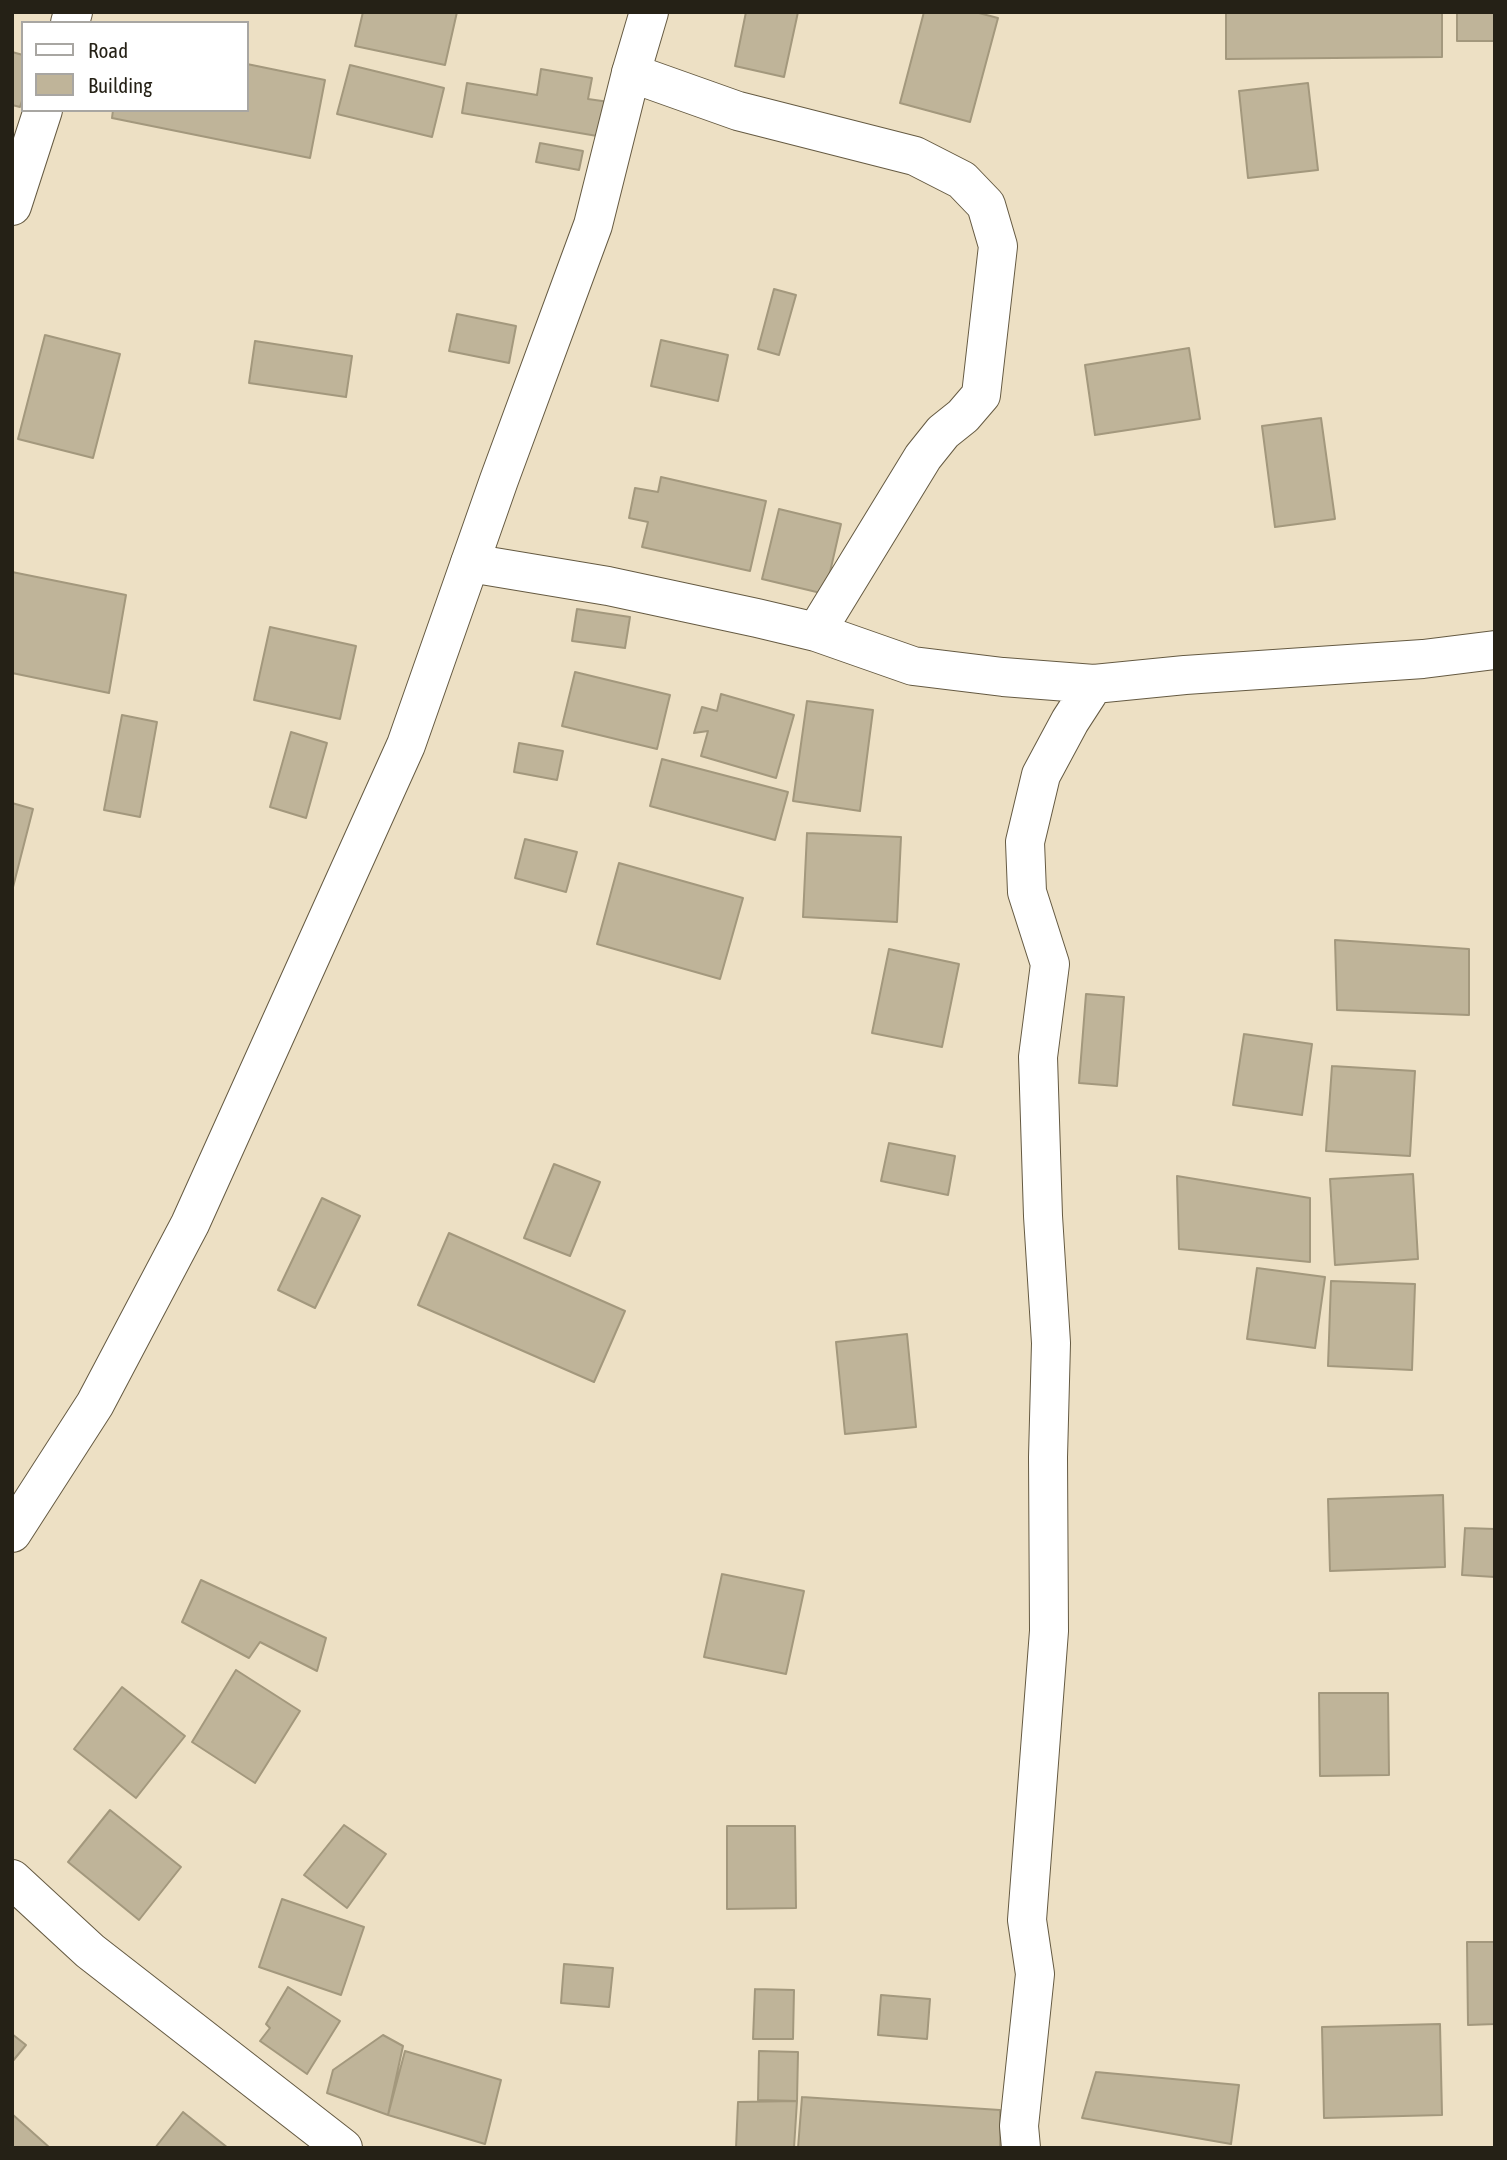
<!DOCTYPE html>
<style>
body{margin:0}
#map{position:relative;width:1507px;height:2160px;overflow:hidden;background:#ede0c4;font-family:"Asap Condensed",sans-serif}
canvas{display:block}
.frame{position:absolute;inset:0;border:14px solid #252116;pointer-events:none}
.legend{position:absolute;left:21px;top:21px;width:228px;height:91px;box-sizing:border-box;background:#fff;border:2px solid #a8a6a2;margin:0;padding:9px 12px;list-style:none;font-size:21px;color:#252116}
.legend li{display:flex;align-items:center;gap:14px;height:35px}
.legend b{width:35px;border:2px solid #a8a6a2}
</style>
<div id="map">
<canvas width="1507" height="2160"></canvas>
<div class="frame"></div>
<ul class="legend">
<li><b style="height:9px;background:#fff"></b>Road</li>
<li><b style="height:19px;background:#bfb499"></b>Building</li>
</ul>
</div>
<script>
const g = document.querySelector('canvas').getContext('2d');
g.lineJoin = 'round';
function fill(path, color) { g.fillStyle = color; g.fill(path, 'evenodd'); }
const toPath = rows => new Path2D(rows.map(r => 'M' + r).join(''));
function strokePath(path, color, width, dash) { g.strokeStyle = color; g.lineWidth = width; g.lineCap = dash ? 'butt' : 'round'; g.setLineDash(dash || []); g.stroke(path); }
const building = toPath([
 [363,12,457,12,445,65,355,46,363,12],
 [746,12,798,12,784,77,735,66,746,12],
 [924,12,975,12,998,18,970,122,900,103,924,12],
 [1226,12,1442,12,1442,57,1226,59,1226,12],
 [1457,12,1495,12,1495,41,1457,41,1457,12],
 [12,52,23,55,23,98,20,107,12,105,12,52],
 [247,64,325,80,310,158,112,118,113,110,247,110,247,64],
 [350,65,444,88,432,137,337,114,350,65],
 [541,69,592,78,588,99,609,102,603,137,462,113,467,83,537,95,541,69],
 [1308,83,1318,170,1248,178,1239,91,1308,83],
 [540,143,583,151,579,170,536,162,540,143],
 [774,289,796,295,779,355,758,349,774,289],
 [457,314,516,326,509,363,449,351,457,314],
 [45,335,120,354,93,458,18,439,45,335],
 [661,340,728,355,718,401,651,386,661,340],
 [255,341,352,356,346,397,249,383,255,341],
 [1189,348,1200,419,1095,435,1085,365,1189,348],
 [1321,418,1335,519,1275,527,1262,426,1321,418],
 [661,477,766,501,750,571,642,547,648,522,629,518,635,488,658,492,661,477],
 [779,509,841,524,825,594,762,579,779,509],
 [12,572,126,595,109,693,12,673,12,572],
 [577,609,630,617,625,648,572,641,577,609],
 [270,627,356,646,340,719,254,700,270,627],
 [575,672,670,695,657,749,562,726,575,672],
 [721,694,794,715,776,778,701,756,708,731,694,733,702,707,717,711,721,694],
 [807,701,873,710,860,811,793,801,807,701],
 [122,715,157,722,140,817,104,810,122,715],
 [291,732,327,743,306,818,270,807,291,732],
 [519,743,563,751,557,780,514,772,519,743],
 [662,759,788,792,775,840,650,806,662,759],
 [12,803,33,809,12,891,12,803],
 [807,833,901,837,897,922,803,917,807,833],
 [525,839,577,852,566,892,515,878,525,839],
 [619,863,743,898,720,979,597,944,619,863],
 [1335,940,1469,949,1469,1015,1337,1010,1335,940],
 [889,949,959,964,942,1047,872,1033,889,949],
 [1086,994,1124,997,1117,1086,1079,1083,1086,994],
 [1244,1034,1312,1044,1302,1115,1233,1105,1244,1034],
 [1332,1066,1415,1071,1410,1156,1326,1151,1332,1066],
 [889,1143,955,1156,948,1195,881,1181,889,1143],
 [554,1164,600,1182,570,1256,524,1238,554,1164],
 [1413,1174,1418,1259,1335,1265,1330,1179,1413,1174],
 [1177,1176,1310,1198,1310,1262,1179,1249,1177,1176],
 [322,1198,360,1216,315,1308,278,1290,322,1198],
 [449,1233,625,1311,594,1382,418,1305,449,1233],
 [1257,1268,1325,1277,1315,1348,1247,1339,1257,1268],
 [1331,1281,1415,1284,1412,1370,1328,1366,1331,1281],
 [907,1334,916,1427,845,1434,836,1342,907,1334],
 [1443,1495,1445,1567,1330,1571,1328,1499,1443,1495],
 [1465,1528,1495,1529,1495,1577,1462,1575,1465,1528],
 [722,1574,804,1591,786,1674,704,1657,722,1574],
 [201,1580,326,1638,317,1671,260,1642,249,1658,182,1622,201,1580],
 [236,1670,300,1711,255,1783,192,1742,236,1670],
 [122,1687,185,1736,136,1798,74,1749,122,1687],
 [1319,1693,1388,1693,1389,1775,1320,1776,1319,1693],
 [110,1810,181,1867,139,1920,68,1862,110,1810],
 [344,1825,386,1854,347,1908,304,1875,344,1825],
 [727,1826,795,1826,796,1908,727,1909,727,1826],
 [282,1899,364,1927,341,1995,259,1967,282,1899],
 [1467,1942,1495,1942,1495,2024,1468,2025,1467,1942],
 [564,1964,613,1968,609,2007,561,2003,564,1964],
 [288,1987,340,2021,307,2074,260,2041,270,2028,266,2024,288,1987],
 [755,1989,794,1990,793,2039,753,2039,755,1989],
 [881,1995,930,1999,927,2039,878,2035,881,1995],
 [1440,2024,1442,2115,1324,2118,1322,2027,1440,2024],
 [12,2034,26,2045,12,2062,12,2034],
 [383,2035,403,2046,388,2115,327,2093,333,2070,383,2035],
 [405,2051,501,2080,485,2144,388,2115,405,2051],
 [759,2051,798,2052,797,2101,758,2100,759,2051],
 [1096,2072,1239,2085,1231,2144,1082,2118,1096,2072],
 [802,2097,1000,2110,1000,2148,798,2148,802,2097],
 [797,2101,794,2148,736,2148,738,2102,797,2101],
 [183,2112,228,2148,155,2148,183,2112],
 [12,2114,50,2148,12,2148,12,2114]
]);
const street = toPath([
 [70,23,73,12],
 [631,73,738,111,915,156,962,180,986,205,998,246,981,395,963,416,943,432,923,457,816,632],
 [12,206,43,110],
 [470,563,608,586,757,618,816,632,913,666,1003,677,1094,684,1185,675,1423,659,1495,650],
 [12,1879,90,1951,343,2148],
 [1021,2148,1019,2126,1035,1974,1027,1920,1049,1631,1048,1457,1051,1343,1043,1216,1038,1057,1050,964,1027,892,1025,842,1041,775,1070,721,1094,684]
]);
const secondary = toPath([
 [12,1533,95,1404,190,1224,406,745,499,480,593,225,631,73,649,12]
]);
fill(building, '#bfb499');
strokePath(building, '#a3987d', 2);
strokePath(street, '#655a42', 40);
strokePath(secondary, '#655a42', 40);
strokePath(street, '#fff', 38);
strokePath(secondary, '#fff', 38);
</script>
